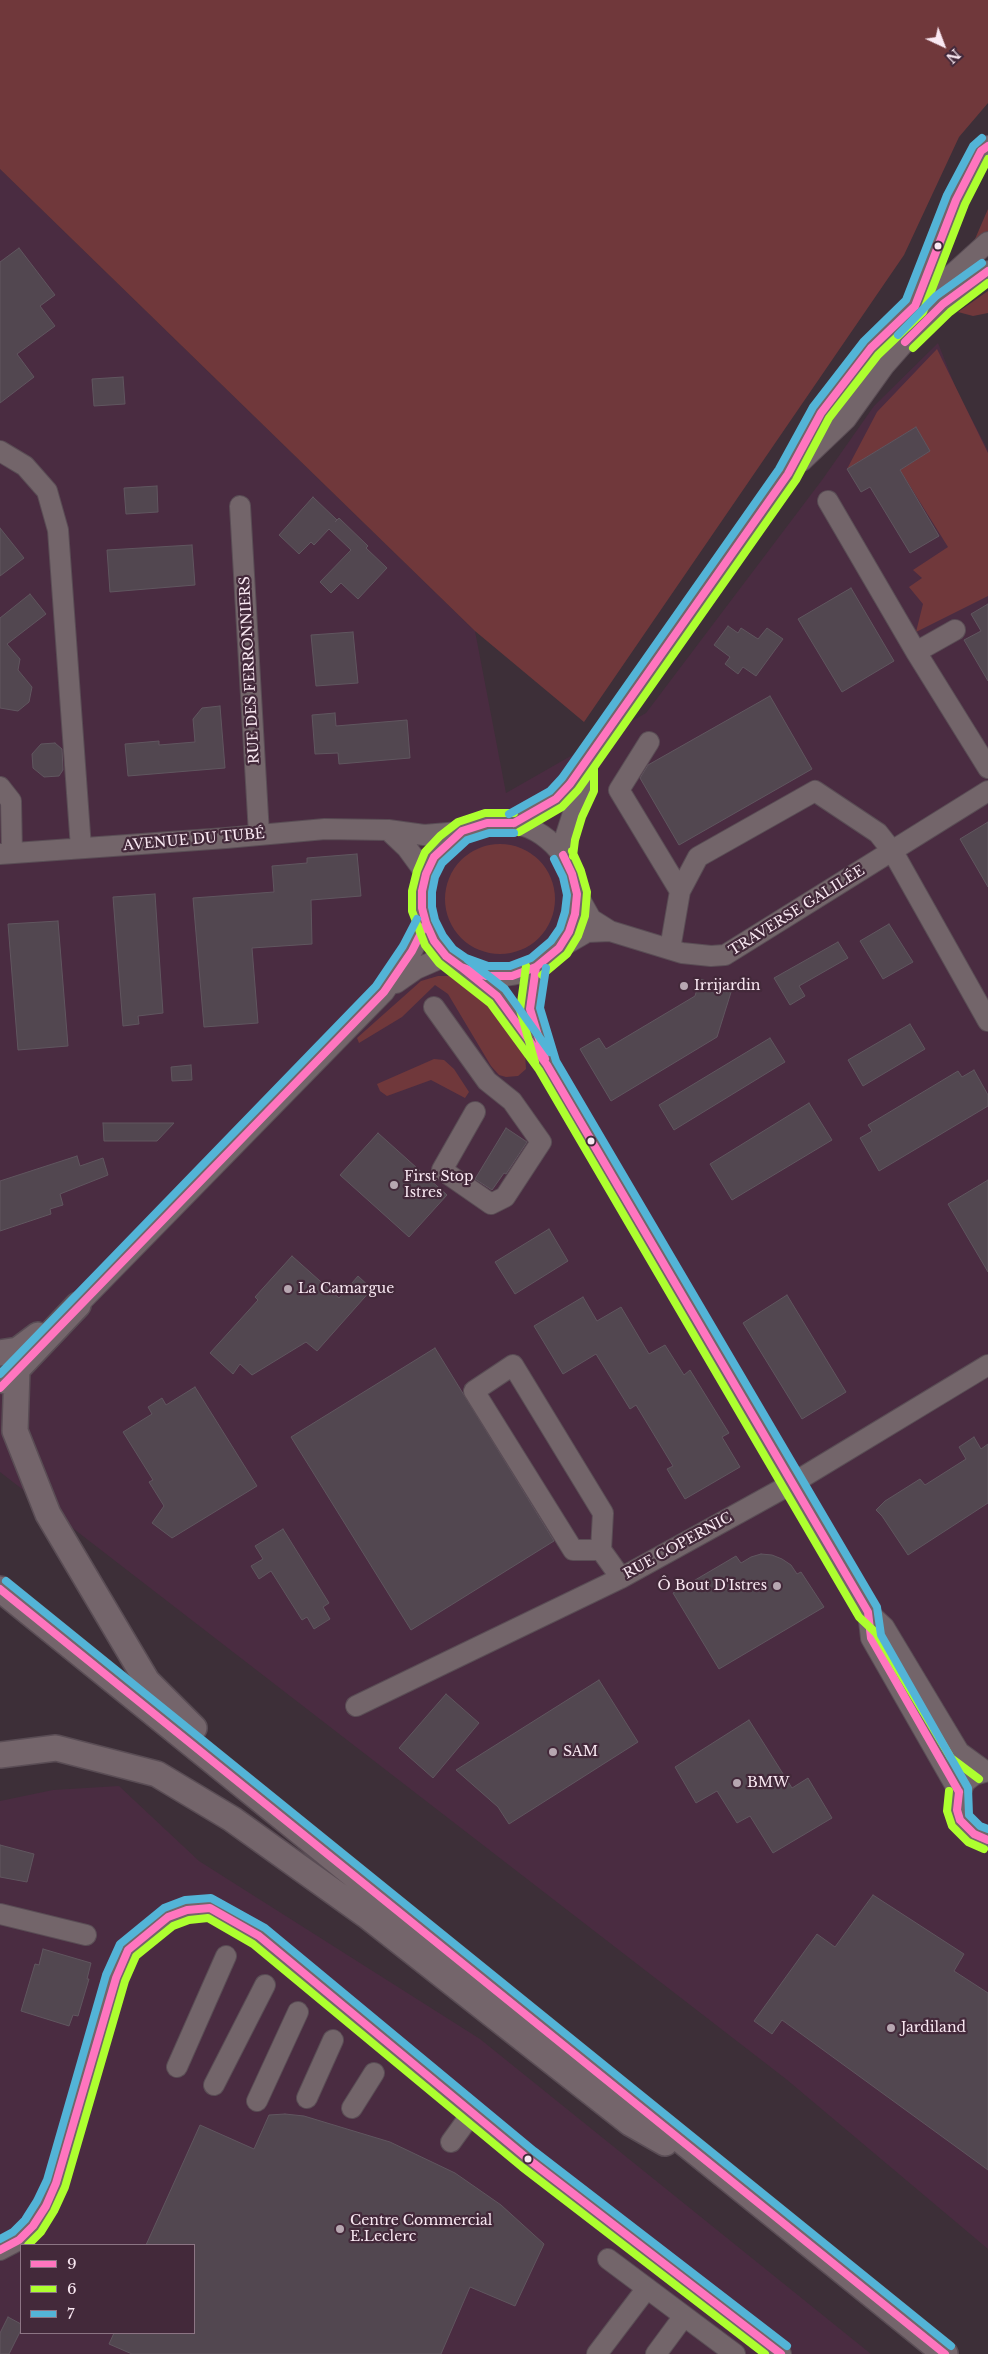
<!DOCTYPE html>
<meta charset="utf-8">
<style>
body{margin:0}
#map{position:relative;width:988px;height:2354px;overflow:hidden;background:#3d2f38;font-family:"Libre Baskerville",serif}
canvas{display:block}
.legend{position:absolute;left:20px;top:2244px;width:175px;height:90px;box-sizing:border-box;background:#43293a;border:1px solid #8c7584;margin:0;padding:6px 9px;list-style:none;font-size:15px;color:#f9e8f2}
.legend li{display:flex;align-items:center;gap:10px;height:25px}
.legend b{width:25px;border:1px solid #8c7584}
.north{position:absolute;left:918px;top:20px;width:50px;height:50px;-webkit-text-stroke:4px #43293a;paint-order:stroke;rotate:137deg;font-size:14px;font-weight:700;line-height:20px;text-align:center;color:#f9e8f2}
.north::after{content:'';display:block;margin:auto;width:18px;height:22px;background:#f9e8f2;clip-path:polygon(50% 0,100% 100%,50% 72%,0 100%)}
</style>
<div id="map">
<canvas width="988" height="2354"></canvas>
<ul class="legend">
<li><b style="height:6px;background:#ff75bf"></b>9</li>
<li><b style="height:6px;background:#adff2f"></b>6</li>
<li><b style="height:6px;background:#53b4d7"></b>7</li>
</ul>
<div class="north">N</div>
</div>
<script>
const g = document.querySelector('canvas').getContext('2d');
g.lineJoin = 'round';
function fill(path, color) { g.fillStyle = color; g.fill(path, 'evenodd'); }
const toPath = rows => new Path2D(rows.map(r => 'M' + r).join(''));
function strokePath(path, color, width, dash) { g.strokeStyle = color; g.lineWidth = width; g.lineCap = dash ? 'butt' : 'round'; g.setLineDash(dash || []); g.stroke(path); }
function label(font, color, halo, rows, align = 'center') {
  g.font = font + ' "Libre Baskerville",serif'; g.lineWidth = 4.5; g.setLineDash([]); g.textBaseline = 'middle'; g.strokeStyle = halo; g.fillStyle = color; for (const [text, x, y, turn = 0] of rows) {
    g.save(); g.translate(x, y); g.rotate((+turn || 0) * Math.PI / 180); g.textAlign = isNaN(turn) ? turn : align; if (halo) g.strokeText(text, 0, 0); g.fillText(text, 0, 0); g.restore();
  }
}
const built = toPath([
 [0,169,475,631,506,793,646,713,822,480,874,406,938,343,957,391,988,450,988,2249,786,2079,0,1472],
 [119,1786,199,1861,480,2039,871,2354,0,2354,0,1801,53,1790],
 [21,2245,194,2245,194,2333,21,2333]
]);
const green = toPath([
 [0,0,988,0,988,103,959,137,904,255,584,722,475,631,0,169],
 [988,209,988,233,972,246],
 [988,291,988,313,973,316,958,312],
 [937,349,988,453,988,596,916,632,923,604,909,587,922,578,913,570,948,547,900,470,930,451,916,427,847,469,877,412],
 '445 899a55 55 0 1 1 110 0a55 55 0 1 1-110 0Z',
 [438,976,455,976,467,982,498,1011,525,1054,526,1069,518,1076,506,1077,499,1075,491,1066,448,994,435,985,402,1017,359,1043,357,1038,421,981],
 [434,1059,444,1060,454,1069,469,1092,465,1098,431,1080,387,1096,380,1091,377,1084]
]);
const building = toPath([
 [19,248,55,295,40,306,55,326,17,354,34,377,0,403,0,262,19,248],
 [123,377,125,404,94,406,92,379,123,377],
 [916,427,930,451,900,470,939,536,910,553,870,487,861,492,847,469,916,427],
 [157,486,158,512,126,514,124,488,157,486],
 [313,497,337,520,335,522,339,518,368,546,366,548,387,568,358,599,341,583,331,593,320,582,351,550,329,529,314,545,311,542,299,554,279,535,313,497],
 [0,528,24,558,0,576,0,528],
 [192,545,195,585,110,592,107,550,192,545],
 [851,588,894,661,842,692,798,619,851,588],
 [30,594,46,614,7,644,20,659,18,670,32,687,29,702,18,711,0,708,0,618,30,594],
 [988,604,988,681,964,640,981,631,971,614,988,604],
 [728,626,738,633,741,628,758,639,767,628,783,639,756,676,743,667,738,674,725,664,730,657,714,645,728,626],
 [353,632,358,683,316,686,311,635,353,632],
 [770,696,812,769,679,845,640,778,648,765,770,696],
 [220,706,225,768,128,776,125,744,159,741,159,745,195,742,193,719,202,708,220,706],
 [335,713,336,726,407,720,410,758,339,764,338,753,315,754,312,715,335,713],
 [55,743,62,749,63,770,59,776,44,777,33,768,32,754,41,744,55,743],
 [988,822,988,887,960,839,988,822],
 [357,854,361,896,311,900,312,944,252,948,258,1023,204,1027,193,898,274,892,272,866,307,863,307,858,357,854],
 [155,894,163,1013,138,1016,139,1024,123,1026,113,897,155,894],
 [58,921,68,1046,18,1050,8,924,58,921],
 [889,924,913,962,883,979,860,941,889,924],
 [838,942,848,958,799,986,805,996,790,1005,774,978,838,942],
 [700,979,732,989,717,1037,611,1101,580,1049,599,1038,606,1049,695,996,700,979],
 [910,1024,925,1049,863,1086,848,1060,910,1024],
 [770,1038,785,1062,674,1130,659,1105,770,1038],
 [191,1065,192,1080,172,1081,171,1067,191,1065],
 [974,1070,988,1095,988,1106,879,1171,860,1138,872,1131,868,1125,958,1071,962,1077,974,1070],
 [809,1103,832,1140,732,1200,710,1164,809,1103],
 [103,1123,174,1123,157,1141,104,1141,103,1123],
 [506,1128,527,1142,506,1174,504,1173,492,1190,475,1179,506,1128],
 [378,1133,447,1195,409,1237,340,1175,378,1133],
 [77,1156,80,1166,103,1158,108,1175,60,1194,63,1205,50,1209,51,1214,0,1231,0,1181,77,1156],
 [988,1180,988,1272,948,1204,988,1180],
 [549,1229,568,1261,515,1294,495,1262,549,1229],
 [292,1256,339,1298,358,1276,372,1289,317,1351,306,1342,252,1375,240,1364,233,1374,210,1353,258,1300,255,1297,292,1256],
 [787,1295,846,1392,802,1419,743,1323,787,1295],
 [583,1297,597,1321,621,1307,649,1354,665,1345,684,1375,690,1370,729,1433,722,1437,740,1467,685,1499,667,1469,673,1466,636,1405,630,1409,596,1354,563,1374,534,1326,583,1297],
 [435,1348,554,1541,411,1630,291,1437,435,1348],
 [195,1387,257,1486,172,1538,152,1523,164,1506,149,1482,153,1480,123,1432,152,1414,148,1407,162,1398,166,1405,195,1387],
 [974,1437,981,1449,988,1444,988,1503,908,1555,882,1516,876,1510,885,1501,920,1479,925,1485,966,1459,959,1447,974,1437],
 [283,1529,329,1603,323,1607,330,1619,314,1629,307,1617,302,1620,271,1571,259,1579,251,1566,263,1559,255,1546,283,1529],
 [761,1554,772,1555,782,1559,791,1565,797,1574,801,1572,824,1607,719,1669,673,1593,736,1556,741,1563,751,1557,761,1554],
 [599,1680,638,1742,509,1824,498,1807,456,1770,599,1680],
 [446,1694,479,1723,433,1778,399,1748,446,1694],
 [749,1720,792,1788,808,1778,832,1818,773,1853,750,1816,737,1823,717,1791,696,1803,675,1767,749,1720],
 [0,1845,34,1854,27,1882,0,1877,0,1845],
 [873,1895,964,1954,954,1971,988,1993,988,2170,782,2020,772,2034,754,2021,817,1934,835,1947,873,1895],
 [43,1949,91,1963,87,1979,89,1979,78,2016,73,2015,69,2026,21,2011,35,1964,39,1965,43,1949],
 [285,2114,304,2116,390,2142,455,2173,501,2205,544,2244,515,2306,470,2287,441,2354,132,2354,109,2344,114,2333,194,2333,194,2245,146,2245,200,2125,254,2149,269,2115,285,2114],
 [8,2317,21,2324,21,2330,9,2354,0,2354,0,2333,8,2317]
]);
const minor = toPath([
 [917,302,956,200,981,151,988,146],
 [0,451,25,466,47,491,58,530,81,848],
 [802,461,846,419,884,366,914,332,943,304,988,271],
 [828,501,916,652,988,768],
 [240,506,259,834],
 [916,652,955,630],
 [649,742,619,790,680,891],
 [0,787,11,801,12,853],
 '422 899a77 77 0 1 1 154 0a77 77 0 1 1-154 0Z',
 [514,823,556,799,570,784,788,474,821,413,871,348,988,242],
 [0,854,226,838,325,829,388,830],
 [563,855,565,838,573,813,584,789,583,766],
 [426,874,407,848,388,830,424,835,460,832],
 [610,931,682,953,711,956,725,955,988,791],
 [561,947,587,932,610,931,591,919,577,894],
 [670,949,680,891,698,857,815,791,878,833,893,852,988,1021],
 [461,967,497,996,547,1065,868,1612,884,1627,959,1752,985,1771],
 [536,967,530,1009,542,1050],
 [396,983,416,969,446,956],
 [434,1007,487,1081,512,1101,541,1142,505,1197,491,1204,442,1170,475,1112],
 [78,1305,384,992,412,951,426,923],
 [601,1550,573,1550,474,1391,513,1365,603,1513,601,1550,621,1578],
 [868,1612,871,1638,959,1792],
 [356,1706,621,1578,793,1483,988,1365],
 [988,1771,974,1775,965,1782,957,1801,960,1820,966,1828,974,1834,988,1838],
 [0,1914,86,1935],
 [177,2067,226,1956],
 [214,2085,265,1985],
 [307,2098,333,2040],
 [257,2101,298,2012],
 [352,2108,374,2073],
 [451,2142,472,2113],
 [0,2250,19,2240,33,2226,46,2206,56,2183,116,1978,128,1950,168,1917,187,1910,210,1908,233,1920,259,1936,528,2159,781,2354],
 [608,2259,735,2354],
 [597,2354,647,2288],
 [656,2354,684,2316]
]);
const major = toPath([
 [0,1353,18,1350,38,1335],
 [17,1369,15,1431,48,1514,147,1681,194,1728],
 [6,1381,78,1305],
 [0,1589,945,2354],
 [0,1755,56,1748,157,1774,232,1819,366,1915,630,2123,665,2143]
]);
const bus1 = toPath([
 [905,342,943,304,988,271],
 [514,823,556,799,570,784,788,474,821,413,871,348,915,306,956,200,981,151,988,146],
 [514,823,487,823,462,831,434,857,426,874,422,891,422,908,426,923,434,941,446,956,461,967,486,976,512,976,536,967,559,948,569,932,575,914,577,894,572,874,563,855],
 [461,967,497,996,547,1065,868,1612,871,1638,959,1792],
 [536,967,530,1009,545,1059],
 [0,1388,384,992,412,951,426,923],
 [0,1589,945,2354],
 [959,1792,957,1810,960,1820,974,1834,988,1840],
 [0,2250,19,2240,33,2226,46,2206,56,2183,116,1978,128,1950,168,1917,187,1910,210,1908,259,1936,528,2159,781,2354]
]);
const bus2 = toPath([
 [913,348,950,312,988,283],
 [514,813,485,813,458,822,440,836,425,852,417,871,412,891,412,911,425,945,439,963,490,1003,539,1070,859,1617,876,1633,951,1758,979,1779],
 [519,832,562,807,578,790,796,480,829,418,878,355,923,312,965,204,988,159],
 [573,856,575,840,582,817,594,791,594,768],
 [526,966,520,1010,535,1062],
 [542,975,567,954,578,936,585,916,587,892,581,871,572,851],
 [949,1791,947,1811,952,1826,968,1842,984,1849],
 [28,2245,41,2232,54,2211,65,2187,125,1981,136,1956,173,1926,189,1920,208,1918,253,1944,522,2167,765,2354]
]);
const bus3 = toPath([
 [898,335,936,296,982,263],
 [509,814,550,791,562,778,779,469,813,407,864,341,906,300,947,195,973,146,982,138],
 [514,833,489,833,467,840,442,863,435,877,432,892,432,907,435,920,443,936,453,949,466,958,488,966,510,966,531,958,551,941,560,928,565,912,567,895,563,877,554,859],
 [467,959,505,989,550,1052],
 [546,968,540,1008,556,1061,877,1607,881,1635,968,1788,969,1815,980,1826,988,1829],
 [0,1374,376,986,403,946,417,919],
 [6,1581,951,2346],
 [0,2239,13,2232,25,2220,37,2201,47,2180,106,1975,120,1944,164,1908,185,1900,211,1898,265,1928,534,2151,787,2346]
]);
const markers = [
 [938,246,4.5,"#f9e8f2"],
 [684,986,5,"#b7a7b1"],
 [591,1141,4.5,"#f9e8f2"],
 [394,1185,5,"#b7a7b1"],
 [288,1289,5,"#b7a7b1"],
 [777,1586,5,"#b7a7b1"],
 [553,1752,5,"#b7a7b1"],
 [737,1783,5,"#b7a7b1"],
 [891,2028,5,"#b7a7b1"],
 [528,2159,4.5,"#f9e8f2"],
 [340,2229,5,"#b7a7b1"]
];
const streetNames = [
 ["RUE DES FERRONNIERS",250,670,-93],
 ["AVENUE DU TUBÉ",194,840,-5],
 ["TRAVERSE GALILÉE",797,911,-32],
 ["RUE COPERNIC",678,1546,-29]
];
const poiNames = [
 ["Irrijardin",694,986],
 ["First Stop",404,1177],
 ["Istres",404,1193],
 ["La Camargue",298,1289],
 ["Ô Bout D'Istres",767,1586,"right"],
 ["SAM",563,1752],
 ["BMW",747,1783],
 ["Jardiland",901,2028],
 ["Centre Commercial",350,2221],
 ["E.Leclerc",350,2237]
];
fill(built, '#4a2c41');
fill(green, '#70383b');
fill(building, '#524750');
strokePath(building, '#60565f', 1);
strokePath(minor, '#5a4d55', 22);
strokePath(major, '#5a4d55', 28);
strokePath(minor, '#73656a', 20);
strokePath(major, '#74656b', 25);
strokePath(bus1, '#ff75bf', 8);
strokePath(bus2, '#adff2f', 8);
strokePath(bus3, '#53b4d7', 8);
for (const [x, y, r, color] of markers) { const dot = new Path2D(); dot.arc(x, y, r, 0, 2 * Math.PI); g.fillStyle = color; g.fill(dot); strokePath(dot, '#43293a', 2); }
label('14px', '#f9e8f2', '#43293a', streetNames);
label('14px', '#f9e8f2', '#43293a', poiNames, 'left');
</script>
